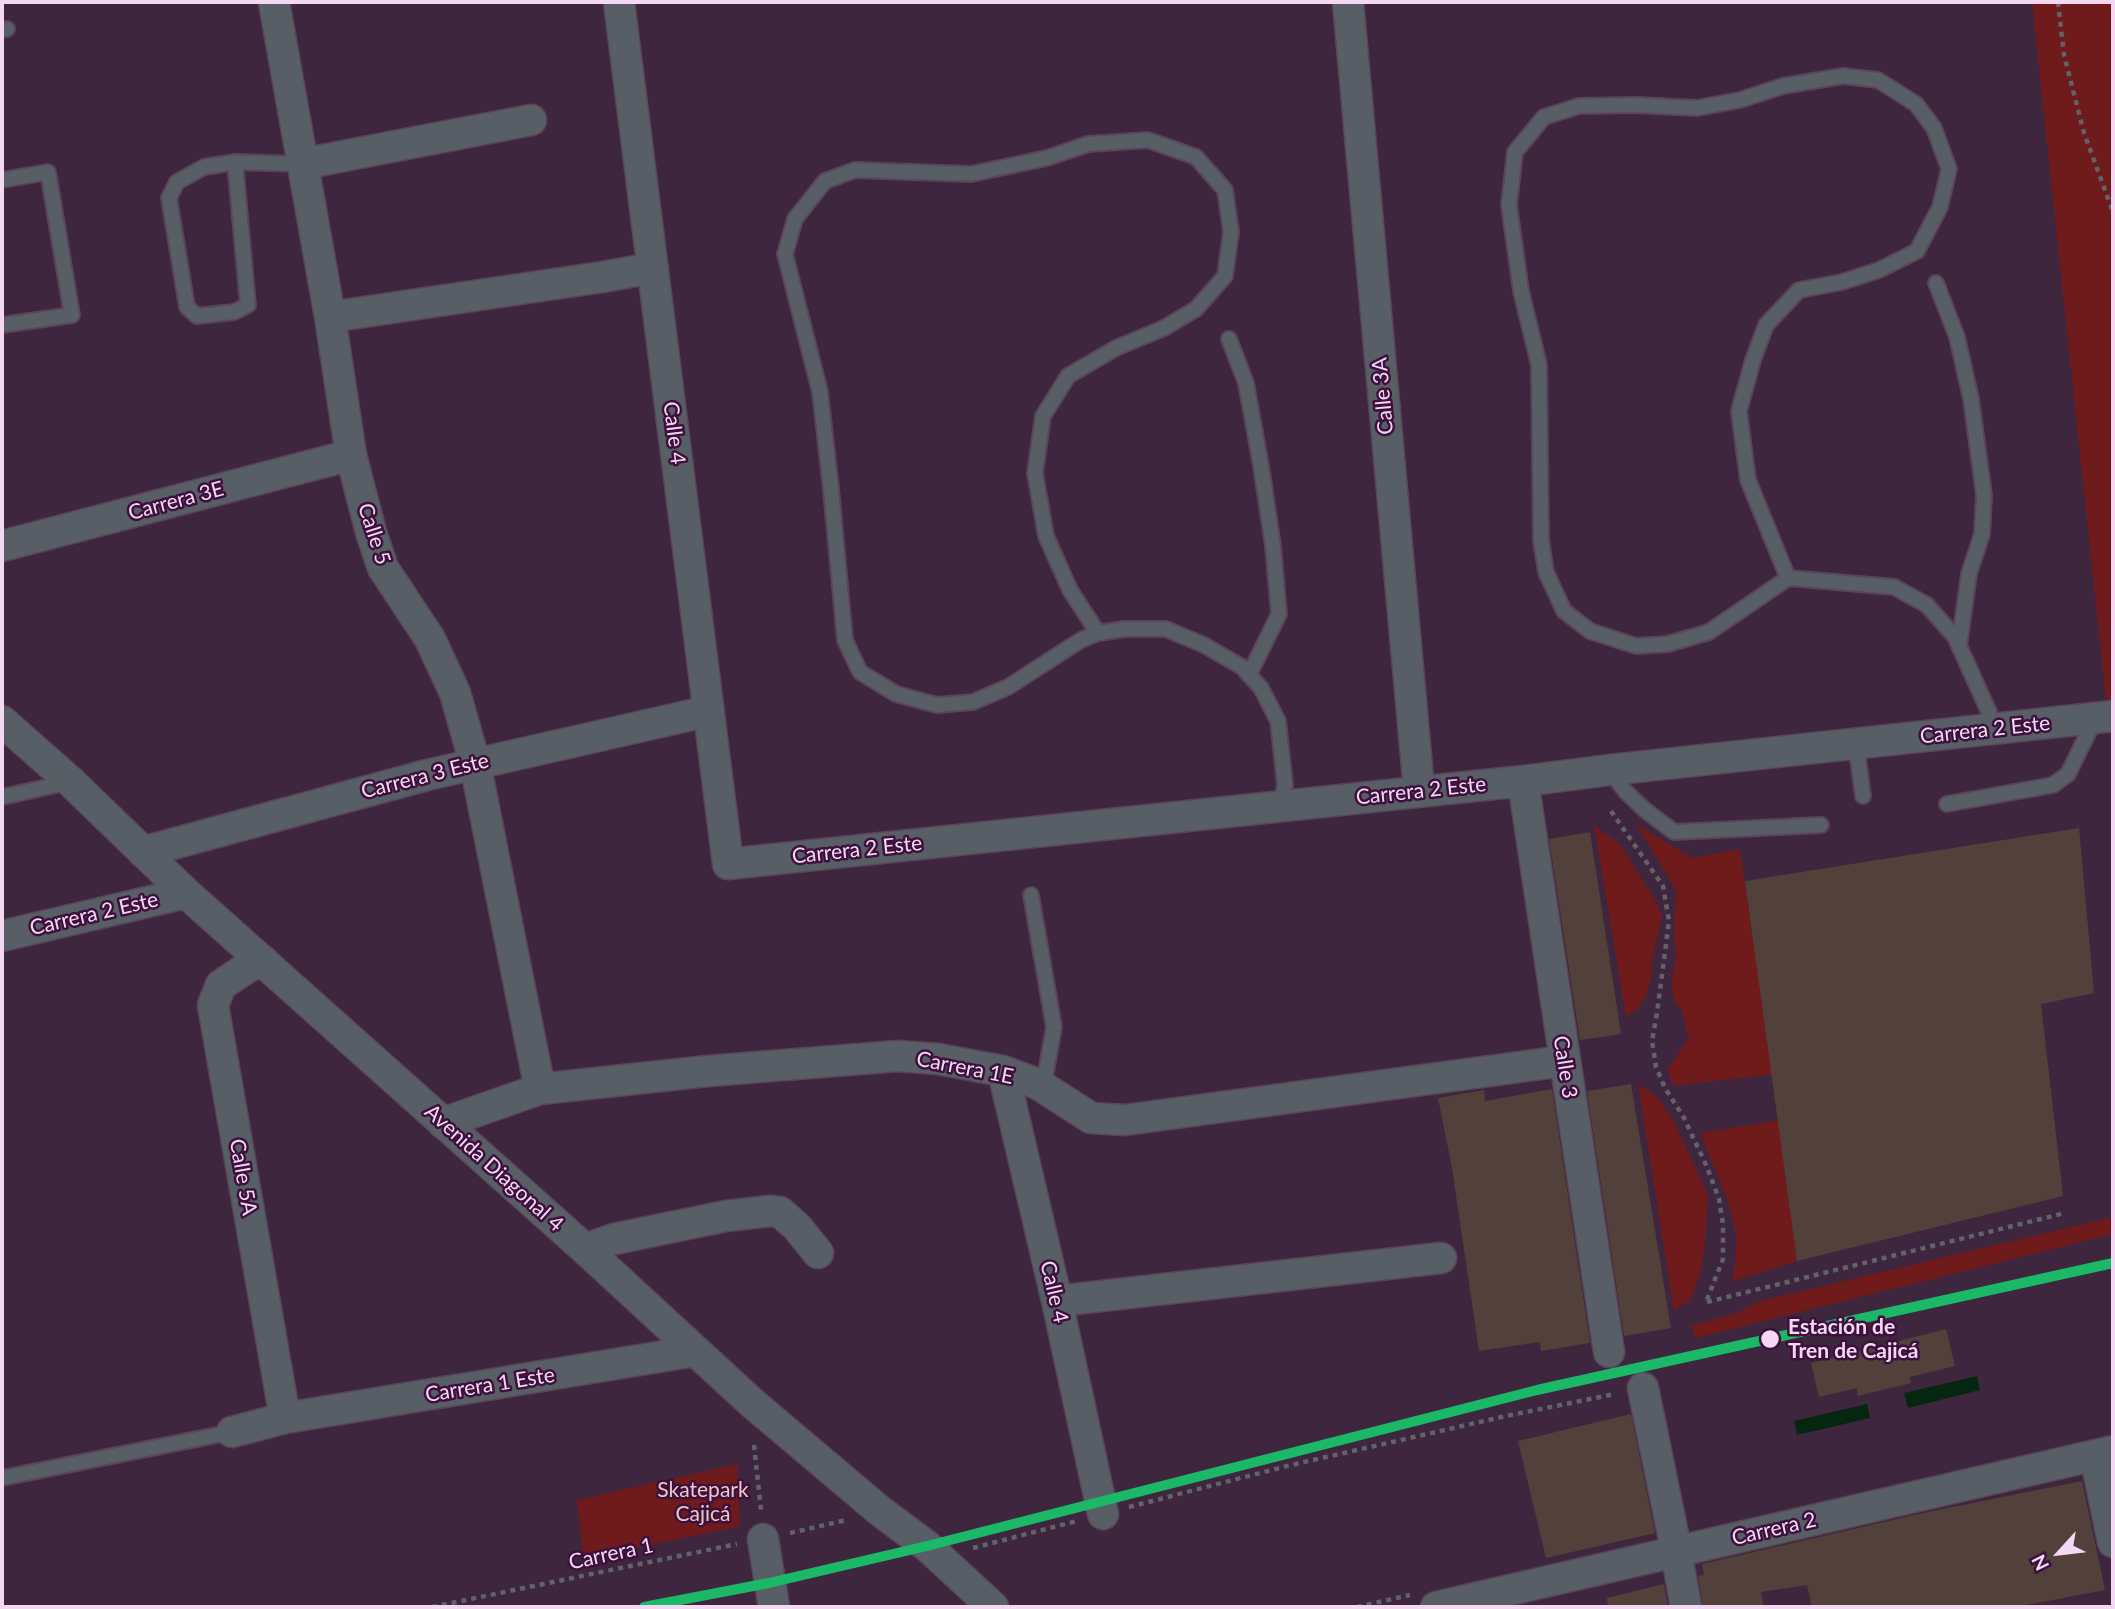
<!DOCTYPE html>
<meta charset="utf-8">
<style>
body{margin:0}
#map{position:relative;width:2115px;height:1609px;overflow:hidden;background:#3e263e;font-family:Lato,sans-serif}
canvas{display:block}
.frame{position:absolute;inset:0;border:4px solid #f5d9f4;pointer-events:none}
.north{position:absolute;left:2024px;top:1518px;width:70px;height:70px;-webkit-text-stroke:5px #3d103d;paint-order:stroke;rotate:243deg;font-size:19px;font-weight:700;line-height:28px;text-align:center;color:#f5d9f4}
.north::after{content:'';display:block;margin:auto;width:24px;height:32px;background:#f5d9f4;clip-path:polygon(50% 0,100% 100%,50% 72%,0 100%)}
</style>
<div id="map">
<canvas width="2115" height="1609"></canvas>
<div class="frame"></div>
<div class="north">N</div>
</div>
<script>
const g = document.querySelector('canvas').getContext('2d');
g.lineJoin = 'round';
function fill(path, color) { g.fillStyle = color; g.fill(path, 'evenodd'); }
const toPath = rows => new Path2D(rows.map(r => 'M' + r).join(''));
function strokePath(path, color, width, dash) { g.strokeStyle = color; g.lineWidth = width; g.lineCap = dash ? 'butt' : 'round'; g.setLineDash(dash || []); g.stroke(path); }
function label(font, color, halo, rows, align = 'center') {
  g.font = font + ' Lato,sans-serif'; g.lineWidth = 5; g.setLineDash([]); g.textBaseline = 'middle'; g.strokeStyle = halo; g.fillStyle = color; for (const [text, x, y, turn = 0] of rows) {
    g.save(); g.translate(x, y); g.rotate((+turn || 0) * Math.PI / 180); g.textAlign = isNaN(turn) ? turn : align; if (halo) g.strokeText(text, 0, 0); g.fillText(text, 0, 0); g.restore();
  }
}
const green = toPath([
 [2032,2,2113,2,2113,699,2106,699],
 [1636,824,1692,858,1740,849,1774,1074,1674,1086,1667,1070,1688,1039,1682,1009,1675,1004,1671,983,1676,957,1674,933,1676,890],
 [1594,825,1619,844,1627,855,1656,902,1662,916,1652,960,1651,977,1647,994,1639,1007,1626,1017],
 [1638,1084,1659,1099,1675,1124,1708,1195,1705,1243,1699,1278,1690,1300,1674,1311],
 [1780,1120,1797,1261,1733,1281,1737,1238,1728,1201,1700,1133],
 [2113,1217,2113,1234,1696,1338,1691,1326,1739,1312,1760,1301],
 [737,1464,740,1526,584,1559,577,1500]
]);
const water = toPath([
 [1977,1376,1980,1390,1908,1408,1904,1393],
 [1867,1404,1870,1418,1797,1435,1794,1421]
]);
const building = toPath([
 [2079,828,2094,993,2041,1004,2063,1196,1797,1261,1745,881],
 [1590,832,1621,1034,1580,1040,1549,839],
 [1631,1084,1671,1328,1624,1336,1587,1091],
 [1552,1089,1590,1343,1541,1351,1540,1342,1479,1351,1452,1168,1438,1098,1484,1090,1485,1101],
 [1946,1329,1955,1366,1910,1377,1911,1383,1858,1396,1857,1388,1819,1397,1811,1363],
 [1631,1414,1655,1533,1546,1558,1518,1441],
 [2082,1481,2105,1590,2016,1607,1812,1607,1807,1585,1761,1592,1764,1607,1703,1607,1698,1576,1704,1575,1702,1564,1923,1513],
 [1664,1584,1668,1607,1608,1607,1607,1598]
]);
const path = toPath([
 [2058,2,2064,55,2084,133,2113,212],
 [1611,811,1663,886,1669,921,1657,1013,1652,1041,1656,1067,1665,1088,1684,1118,1707,1167,1719,1199,1723,1224,1723,1259,1706,1302],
 [1707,1302,2065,1213],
 [754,1445,761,1510],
 [1129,1507,1287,1466,1506,1416,1615,1394],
 [790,1533,846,1520],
 [973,1548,1077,1521],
 [432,1607,737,1544],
 [1357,1607,1410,1595]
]);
const lane = toPath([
 [2,30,7,29],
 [235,162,248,305,234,312,197,316,187,307,169,198,177,182,204,167,235,162,302,164],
 [2,180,48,172,72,315,2,325],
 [1936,283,1957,337,1971,399,1984,495,1982,534,1969,574,1959,646],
 [1229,339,1246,383,1261,466,1273,546,1279,614,1249,675],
 [1788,578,1748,480,1739,411,1753,360,1766,325,1799,290,1842,282,1879,270,1917,251,1940,207,1949,169,1934,128,1916,104,1878,80,1843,76,1783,86,1740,100,1697,108,1636,105,1579,106,1544,117,1515,152,1509,205,1521,291,1539,365,1541,540,1546,572,1564,611,1590,631,1636,646,1668,644,1709,632,1788,578,1894,587,1927,605,1955,637,1989,712,1986,730],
 [1098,633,1070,590,1046,536,1035,473,1043,416,1068,376,1116,348,1164,328,1196,309,1225,276,1231,232,1225,190,1196,157,1148,140,1088,144,1047,158,971,174,855,170,825,181,795,219,785,254,820,392,831,489,845,640,860,672,896,694,937,705,973,702,1008,687,1081,640,1098,633,1124,629,1166,629,1204,645,1242,667,1261,688,1278,721,1285,785,1281,805],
 [1856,744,1863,796],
 [1610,771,1626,792,1645,810,1674,832,1821,825],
 [2,797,69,782],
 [1947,804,2053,785,2068,774,2095,719],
 [1031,895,1054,1027,1046,1072,1038,1084],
 [2,1478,232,1432]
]);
const street = toPath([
 [274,2,330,317,351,455,371,532,383,568,430,639,455,693,475,763,540,1089],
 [619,2,728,864,1523,781,1609,770,2113,716],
 [1348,2,1419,790],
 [302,164,531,120],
 [330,317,602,277,653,268],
 [2,546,351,455],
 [2,721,71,782,186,893,585,1249,751,1402,880,1511,927,1546,993,1607],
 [1523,781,1609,1352],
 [143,852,427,775,709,711],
 [2,936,186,893],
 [263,961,248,967,221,985,213,1005,285,1418],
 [1003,1071,1057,1301,1103,1514],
 [443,1123,540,1089,708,1071,898,1056,938,1059,1003,1071,1038,1084,1091,1118,1125,1120,1564,1061],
 [585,1249,614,1239,726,1216,770,1211,780,1212,797,1227,818,1253],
 [1057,1301,1441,1258],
 [1643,1388,1673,1534,1686,1607],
 [232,1432,285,1418,695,1351],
 [2095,1455,2113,1542],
 [763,1539,774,1607],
 [1436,1607,2113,1451]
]);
const rail1 = toPath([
 [644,1607,769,1583,927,1546,1537,1390,2113,1263]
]);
const markers = [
 [1770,1339,10,"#f5d9f4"]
];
const streetNames = [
 ["Calle 3A",1383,396,-95],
 ["Calle 4",674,433,83],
 ["Carrera 3E",176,501,-15],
 ["Calle 5",374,534,72],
 ["Carrera 2 Este",1985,730,-6],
 ["Carrera 3 Este",425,776,-14],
 ["Carrera 2 Este",1421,791,-6],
 ["Carrera 2 Este",857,850,-6],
 ["Carrera 2 Este",94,914,-13],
 ["Calle 3",1565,1067,81],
 ["Carrera 1E",965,1068,11],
 ["Avenida Diagonal 4",494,1168,42],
 ["Calle 5A",243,1177,80],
 ["Calle 4",1054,1292,77],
 ["Carrera 1 Este",490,1385,-9],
 ["Carrera 2",1774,1529,-13],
 ["Carrera 1",611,1554,-12]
];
const stopNames = [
 ["Estación de",1788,1327],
 ["Tren de Cajicá",1788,1351]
];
const parkNames = [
 ["Skatepark",703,1490],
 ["Cajicá",703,1514]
];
fill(green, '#701b1b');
fill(water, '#06270f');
fill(building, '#52413b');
strokePath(lane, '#594459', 18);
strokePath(street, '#594459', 33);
strokePath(path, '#63626a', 4.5, [5, 5]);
strokePath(lane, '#585e65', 14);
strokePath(street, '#585e65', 30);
strokePath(rail1, '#1ab867', 10);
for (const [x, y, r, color] of markers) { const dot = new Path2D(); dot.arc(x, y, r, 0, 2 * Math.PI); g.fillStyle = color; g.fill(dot); strokePath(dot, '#3d103d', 2.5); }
label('21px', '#f5d9f4', '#3d103d', streetNames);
label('bold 21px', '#f5d9f4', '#3d103d', stopNames, 'left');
label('21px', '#ecc9c4', '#3d103d', parkNames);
</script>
